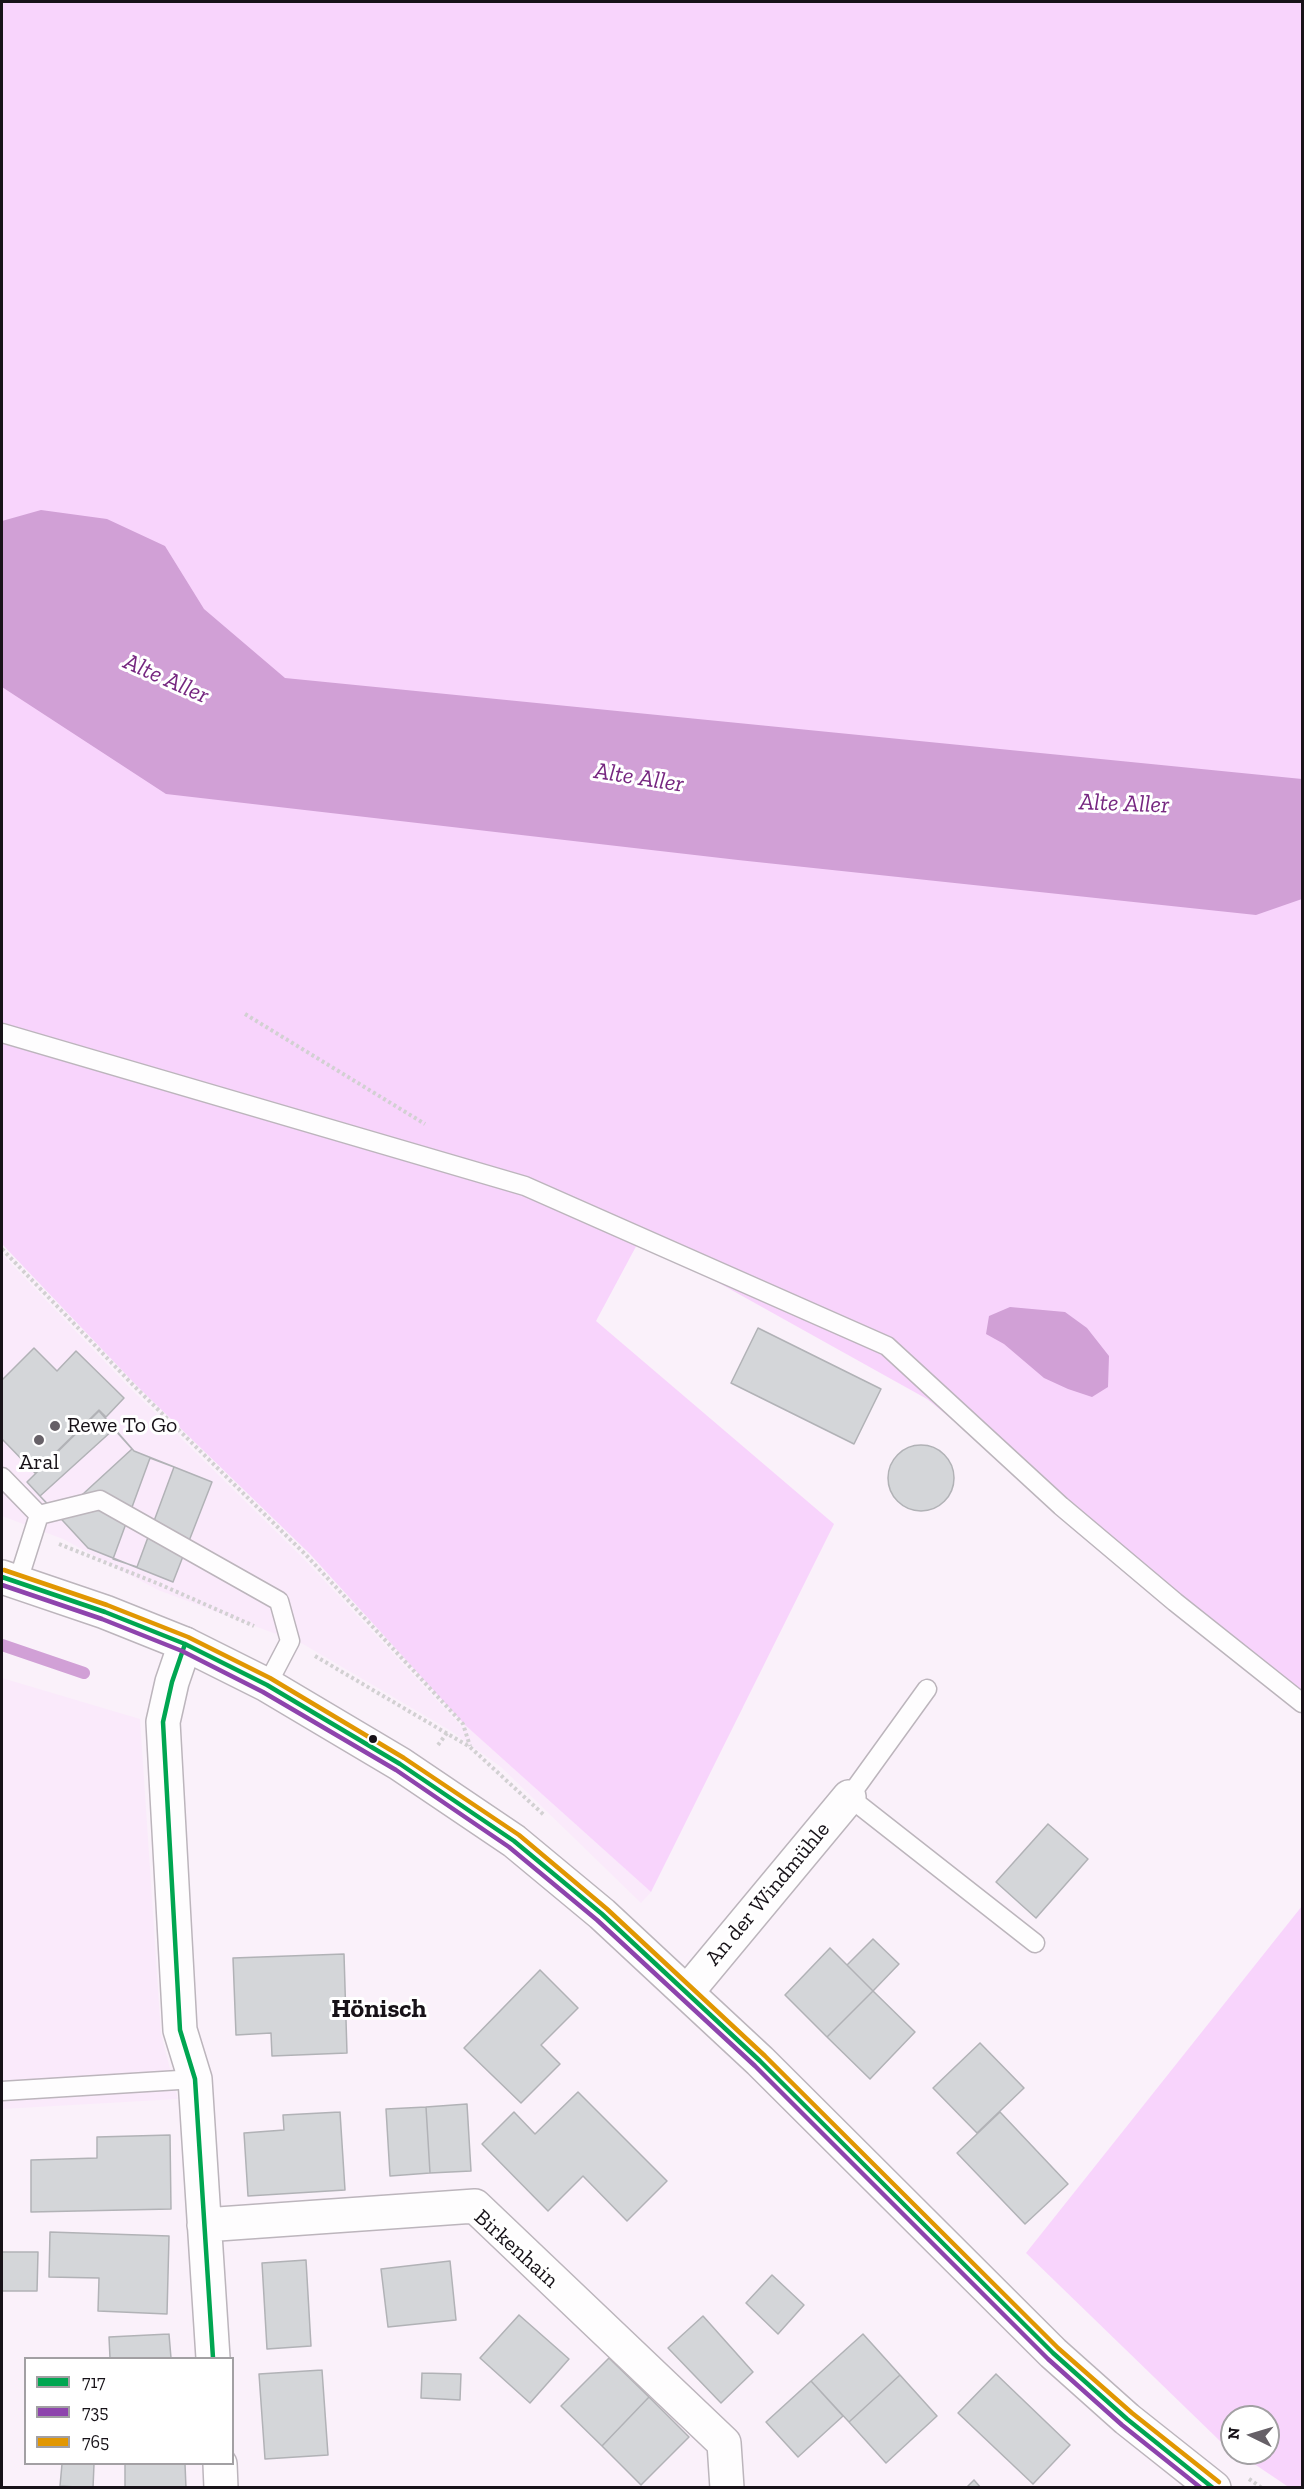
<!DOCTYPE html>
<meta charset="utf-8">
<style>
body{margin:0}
#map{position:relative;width:1304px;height:2489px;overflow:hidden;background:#faf1fa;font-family:"Zilla Slab",serif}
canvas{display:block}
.frame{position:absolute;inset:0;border:3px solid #171218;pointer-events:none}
.legend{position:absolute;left:24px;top:2357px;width:210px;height:108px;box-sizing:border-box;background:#fff;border:2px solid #a2a0a3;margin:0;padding:8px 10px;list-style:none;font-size:18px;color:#171218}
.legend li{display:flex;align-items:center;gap:12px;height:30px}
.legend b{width:30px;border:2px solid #a2a0a3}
.north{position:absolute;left:1220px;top:2405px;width:60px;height:60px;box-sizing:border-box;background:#fff;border:2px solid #a2a0a3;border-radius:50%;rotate:275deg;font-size:16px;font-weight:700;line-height:24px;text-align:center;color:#171218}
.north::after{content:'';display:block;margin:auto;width:21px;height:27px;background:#666067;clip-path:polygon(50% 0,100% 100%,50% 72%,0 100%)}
</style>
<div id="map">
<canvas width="1304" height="2489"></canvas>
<div class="frame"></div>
<ul class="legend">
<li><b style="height:8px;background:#00a651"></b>717</li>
<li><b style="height:8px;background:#8e44ad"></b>735</li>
<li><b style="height:8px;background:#e19702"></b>765</li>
</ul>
<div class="north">N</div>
</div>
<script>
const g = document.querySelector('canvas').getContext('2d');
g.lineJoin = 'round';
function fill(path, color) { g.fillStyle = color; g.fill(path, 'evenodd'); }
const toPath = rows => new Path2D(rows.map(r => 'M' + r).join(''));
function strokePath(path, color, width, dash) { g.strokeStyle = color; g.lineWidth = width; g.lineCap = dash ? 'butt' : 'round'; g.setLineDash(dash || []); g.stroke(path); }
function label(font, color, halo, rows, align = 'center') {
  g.font = font + ' "Zilla Slab",serif'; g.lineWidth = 6; g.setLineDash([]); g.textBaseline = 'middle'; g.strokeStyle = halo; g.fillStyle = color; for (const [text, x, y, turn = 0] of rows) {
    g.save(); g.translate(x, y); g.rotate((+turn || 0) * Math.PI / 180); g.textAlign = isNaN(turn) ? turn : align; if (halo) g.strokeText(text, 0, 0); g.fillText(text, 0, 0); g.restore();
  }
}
const built = toPath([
 [2,1254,130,1388,304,1559,463,1728,465,1725,651,1892,641,1903,501,1767,451,1731,303,1644,158,1590,63,1539,2,1516],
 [2,1678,140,1719,161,2034,178,2099,2,2109]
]);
const green = toPath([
 [2,2,1302,2,1302,1702,1253,1665,927,1399,640,1239,596,1321,834,1524,651,1892,465,1725,310,1554,137,1386,2,1244],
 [1302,1906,1302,2487,1290,2488,1238,2453,1268,2453,1268,2417,1232,2417,1232,2449,1220,2441,1026,2253]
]);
const water = toPath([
 [41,510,107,519,165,546,204,609,285,678,1302,779,1302,899,1256,915,738,860,166,794,2,687,2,521],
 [1010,1307,1065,1312,1087,1328,1109,1356,1108,1387,1092,1397,1068,1389,1044,1378,1004,1344,986,1334,989,1316]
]);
const stream = toPath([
 [2,1645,84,1673]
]);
const building = toPath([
 [758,1328,881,1389,854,1444,731,1383,758,1328],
 [34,1348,57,1371,76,1351,124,1398,106,1417,99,1410,35,1473,2,1439,2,1380,34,1348],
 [99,1411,134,1451,212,1482,173,1582,88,1548,27,1482,99,1411],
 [114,1429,132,1449,59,1516,40,1496,114,1429],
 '888 1478a33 33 0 1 1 66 0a33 33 0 1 1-66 0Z',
 [150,1458,174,1467,137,1567,113,1559,150,1458],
 [1048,1824,1088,1859,1036,1918,996,1882,1048,1824],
 [873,1939,899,1964,873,1991,847,1965,873,1939],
 [830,1948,873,1991,827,2037,785,1995,830,1948],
 [344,1954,347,2053,272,2056,271,2033,236,2035,233,1958,344,1954],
 [540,1970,578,2008,541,2045,560,2064,521,2103,464,2048,540,1970],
 [873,1991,915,2032,870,2079,827,2037,873,1991],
 [980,2043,1024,2088,977,2133,933,2088,980,2043],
 [578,2092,667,2181,627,2221,583,2176,548,2211,482,2144,514,2112,535,2134,578,2092],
 [467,2104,471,2171,430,2173,426,2107,467,2104],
 [426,2107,430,2173,390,2176,386,2109,426,2107],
 [340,2112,345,2190,248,2196,244,2133,284,2130,283,2115,340,2112],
 [1000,2112,1068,2184,1025,2224,957,2153,1000,2112],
 [170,2135,171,2209,31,2212,31,2160,97,2158,97,2137,170,2135],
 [50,2232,169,2236,167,2314,98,2311,99,2278,49,2277,50,2232],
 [2,2252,38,2252,37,2291,2,2291,2,2252],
 [306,2260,311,2346,267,2349,262,2263,306,2260],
 [450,2261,456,2320,388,2327,381,2269,450,2261],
 [772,2275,804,2305,778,2334,746,2303,772,2275],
 [519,2315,569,2359,530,2403,480,2358,519,2315],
 [703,2316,753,2372,721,2403,668,2348,703,2316],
 [169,2334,171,2358,110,2358,109,2337,169,2334],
 [863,2334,900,2375,849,2422,811,2381,863,2334],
 [609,2358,649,2397,602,2446,561,2406,609,2358],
 [322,2370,328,2455,265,2459,259,2374,322,2370],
 [422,2373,461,2374,460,2400,421,2398,422,2373],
 [996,2374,1070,2445,1033,2484,958,2413,996,2374],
 [900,2375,937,2416,886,2463,849,2422,900,2375],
 [811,2381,843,2416,798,2457,766,2422,811,2381],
 [649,2397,689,2437,641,2485,602,2446,649,2397],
 [62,2464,94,2464,93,2488,60,2486,62,2464],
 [125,2464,185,2464,186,2488,125,2488,125,2464],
 [974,2480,981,2488,966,2488,974,2480]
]);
const path = toPath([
 [245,1014,425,1124],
 [2,1249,134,1386,306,1555,463,1724,470,1746],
 [59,1544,159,1584,254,1626],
 [315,1656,470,1747,544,1815],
 [438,1745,447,1733],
 [1249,2479,1262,2488]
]);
const lane = toPath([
 [2,1033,525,1186,887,1346,1061,1506,1175,1602,1302,1703],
 [2,1477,39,1515],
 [18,1581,39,1515,100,1500,279,1601,290,1641,267,1685],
 [927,1689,849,1797,1035,1943],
 [2,2091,195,2079]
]);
const street = toPath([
 [185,1644,172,1682,163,1722,180,2030,195,2079,213,2358],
 [687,1992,849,1797],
 [204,2225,475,2206,724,2443,727,2488],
 [220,2464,221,2488]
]);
const primary = toPath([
 [2,1577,105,1612,185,1644,267,1685,400,1764,514,1841,602,1914,760,2061,1053,2353,1127,2419,1214,2488]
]);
const bus1 = toPath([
 [2,1577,105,1612,185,1644,267,1685,400,1764,514,1841,602,1914,760,2061,1053,2353,1127,2419,1213,2488],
 [185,1644,172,1682,163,1722,180,2030,195,2079,213,2358]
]);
const bus2 = toPath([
 [2,1585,102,1619,182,1651,263,1692,396,1770,509,1847,597,1920,755,2066,1048,2359,1122,2425,1201,2488]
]);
const bus3 = toPath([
 [4,1570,107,1605,188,1637,270,1678,404,1758,519,1835,607,1909,765,2056,1058,2348,1132,2413,1219,2482]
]);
const markers = [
 [55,1426,6,"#666067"],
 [39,1440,6,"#666067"],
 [373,1739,5,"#171218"]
];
const poiNames = [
 ["Rewe To Go",67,1426],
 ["Aral",39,1463,"center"]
];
const streetNames = [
 ["An der Windmühle",768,1894,-50],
 ["Birkenhain",516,2249,42]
];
const waterNames = [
 ["Alte Aller",166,679,24],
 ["Alte Aller",639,778,9],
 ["Alte Aller",1124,804,2]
];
const quarterNames = [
 ["Hönisch",379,2010]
];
fill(built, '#faeafb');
fill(green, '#f8d4fc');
fill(water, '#d1a0d6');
strokePath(stream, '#d1a0d6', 12);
fill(building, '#d4d6d9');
strokePath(building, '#b1b2b6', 1.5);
strokePath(lane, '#bcb5bc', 21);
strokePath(street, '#bcb5bc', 36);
strokePath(primary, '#bcb5bc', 36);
strokePath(path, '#d2d0d2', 4, [3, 3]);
strokePath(lane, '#fefdfe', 18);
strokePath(street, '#fefdfe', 33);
strokePath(primary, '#fefdfe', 33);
strokePath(bus1, '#00a651', 4.5);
strokePath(bus2, '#8e44ad', 4.5);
strokePath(bus3, '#e19702', 4.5);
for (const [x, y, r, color] of markers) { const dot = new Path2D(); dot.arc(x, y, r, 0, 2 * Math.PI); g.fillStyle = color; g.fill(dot); strokePath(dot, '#fff', 2); }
label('22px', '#171218', '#fff', poiNames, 'left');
label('22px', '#171218', '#fff', streetNames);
label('italic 24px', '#762780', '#fff', waterNames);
label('bold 26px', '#171218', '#fff', quarterNames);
</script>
